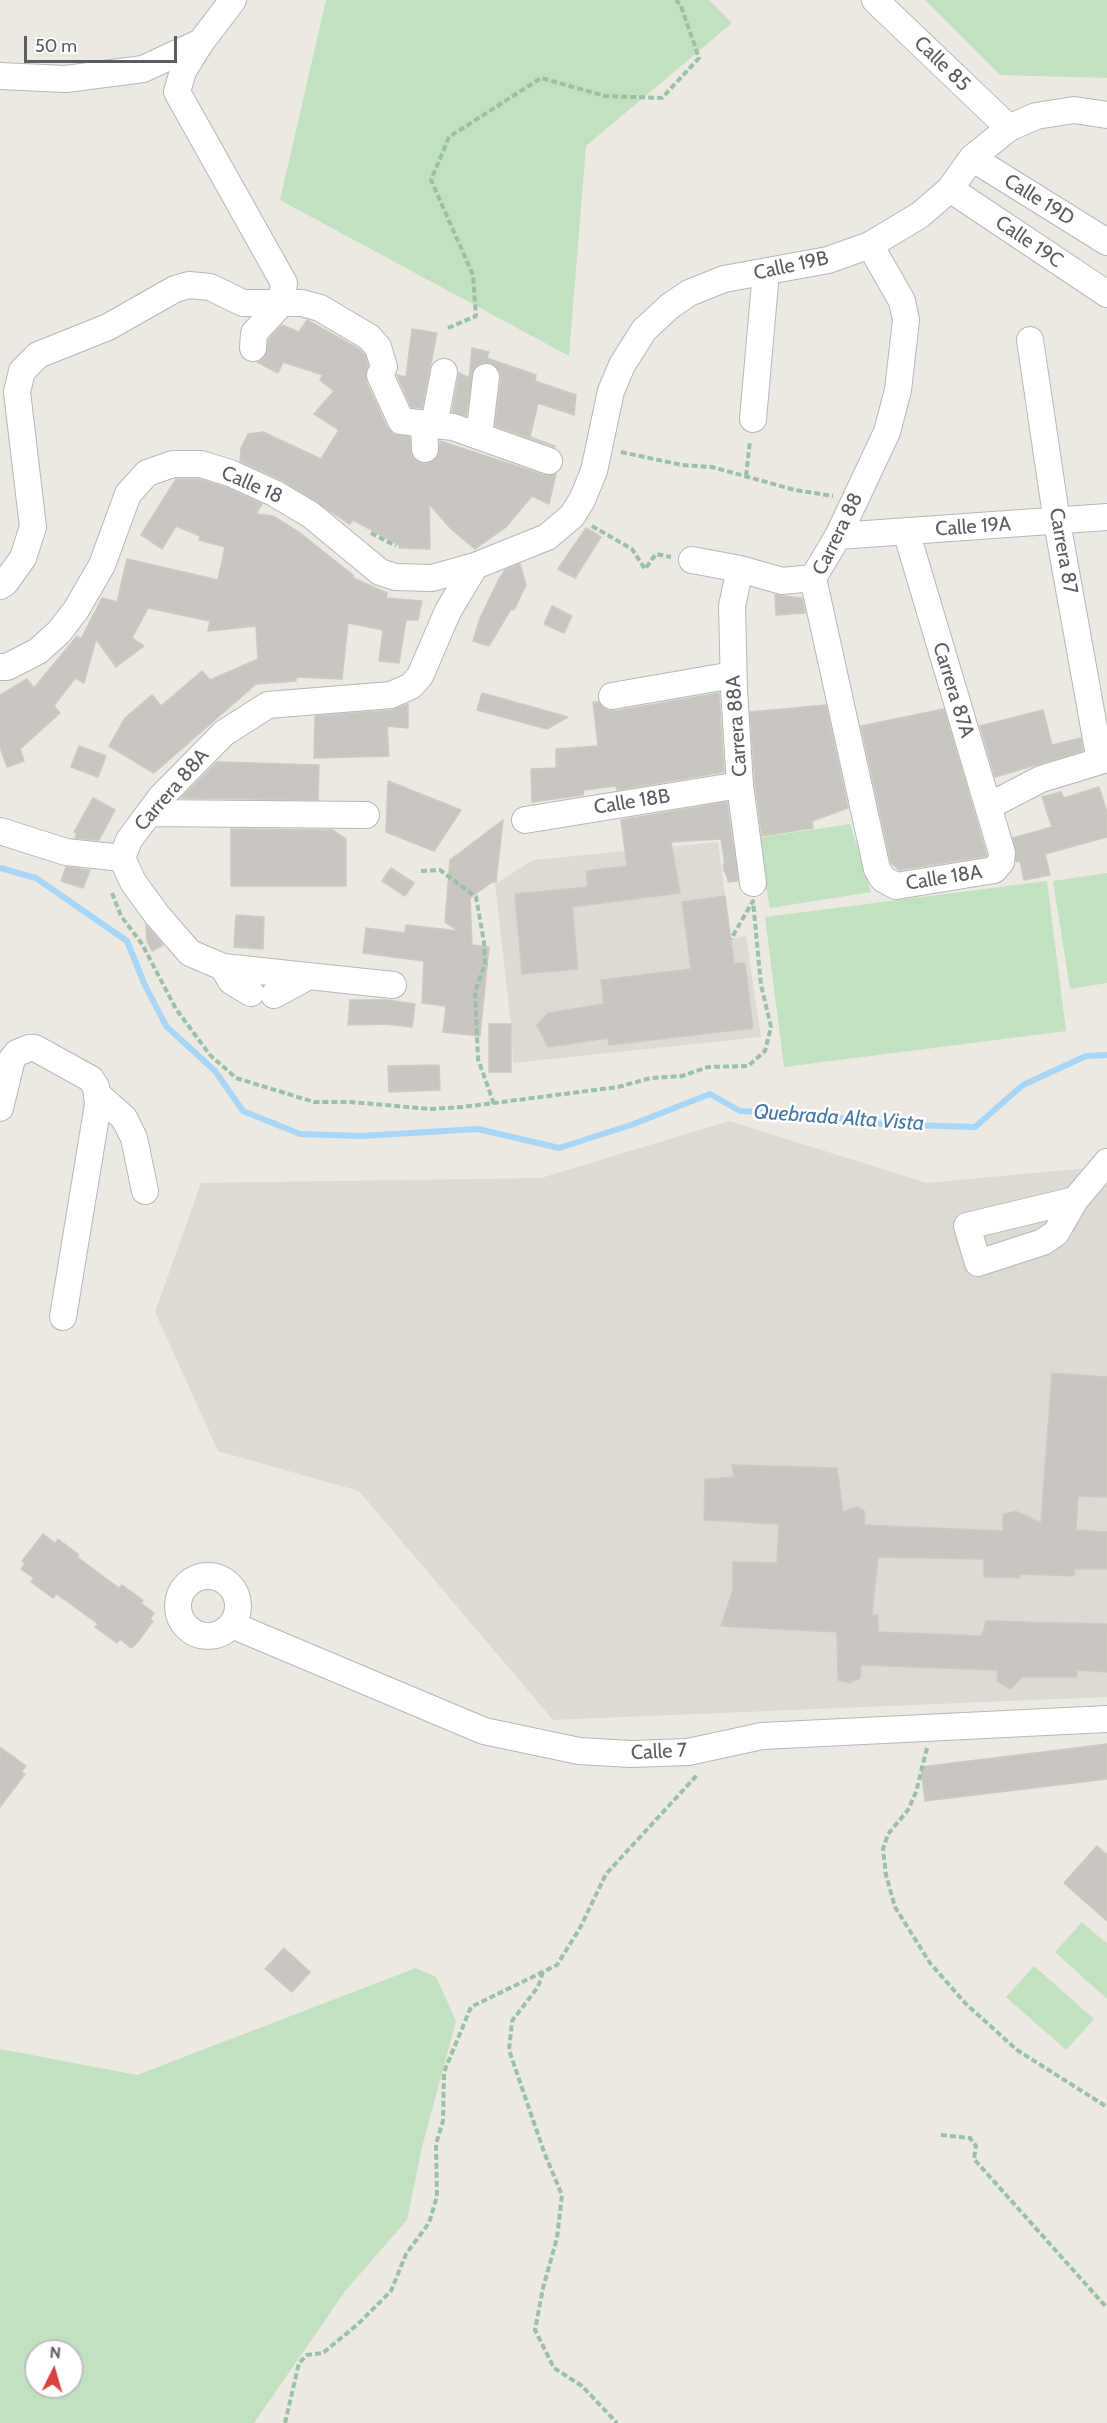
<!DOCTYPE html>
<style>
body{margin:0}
#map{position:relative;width:1107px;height:2423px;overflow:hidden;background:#ebe9e1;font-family:Cabin,sans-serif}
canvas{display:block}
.north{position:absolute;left:24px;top:2339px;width:60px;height:60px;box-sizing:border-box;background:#fff;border:2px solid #bdbec0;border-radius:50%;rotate:5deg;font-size:16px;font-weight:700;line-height:24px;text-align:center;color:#5a5d61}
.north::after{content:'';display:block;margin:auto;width:21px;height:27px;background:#d7423c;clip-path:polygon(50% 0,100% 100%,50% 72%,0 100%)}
.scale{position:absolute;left:24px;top:36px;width:153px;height:27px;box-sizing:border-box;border:3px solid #5a5d61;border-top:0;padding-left:8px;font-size:18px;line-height:21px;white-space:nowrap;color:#5a5d61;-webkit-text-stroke:4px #fff;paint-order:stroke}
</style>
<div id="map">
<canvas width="1107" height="2423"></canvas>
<div class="north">N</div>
<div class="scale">50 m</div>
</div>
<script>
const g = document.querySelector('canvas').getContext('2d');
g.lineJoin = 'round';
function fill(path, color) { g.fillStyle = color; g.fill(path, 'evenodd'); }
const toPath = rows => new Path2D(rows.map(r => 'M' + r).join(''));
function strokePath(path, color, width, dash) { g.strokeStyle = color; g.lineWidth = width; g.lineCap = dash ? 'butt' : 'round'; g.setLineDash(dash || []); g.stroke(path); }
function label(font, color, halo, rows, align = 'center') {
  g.font = font + ' Cabin,sans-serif'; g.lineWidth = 5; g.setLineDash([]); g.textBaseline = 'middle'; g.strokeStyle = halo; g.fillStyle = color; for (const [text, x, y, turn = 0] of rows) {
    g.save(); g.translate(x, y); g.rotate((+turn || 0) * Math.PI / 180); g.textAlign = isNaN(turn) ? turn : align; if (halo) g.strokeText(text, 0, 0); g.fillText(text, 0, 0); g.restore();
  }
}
const education = toPath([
 [718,842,731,939,746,936,761,1037,513,1063,511,1024,495,884,533,860],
 [729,1121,927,1183,1098,1167,1107,1162,1107,1697,553,1720,359,1491,218,1451,155,1312,201,1183,541,1178]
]);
const green = toPath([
 [326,0,709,0,732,23,586,146,569,356,280,200],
 [925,0,1107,0,1107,78,1000,75],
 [850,824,871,892,770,908,757,838],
 [1107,873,1107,983,1070,989,1053,881],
 [1047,881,1066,1031,784,1067,765,917],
 [1082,1922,1107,1944,1107,1999,1055,1952],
 [1034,1966,1094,2019,1066,2050,1006,1997],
 [416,1968,436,1977,456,2021,422,2147,407,2220,346,2290,254,2423,0,2423,0,2049,137,2075],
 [36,2351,72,2351,72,2387,36,2387]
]);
const stream = toPath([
 [0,868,36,878,127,941,144,983,166,1026,215,1071,243,1111,300,1134,361,1136,478,1129,559,1148,631,1125,710,1094,740,1111,816,1115,881,1124,975,1127,1023,1085,1086,1056,1107,1055]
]);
const building = toPath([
 [307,320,359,349,365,355,368,366,366,381,387,427,393,433,410,437,412,456,418,462,425,464,433,461,438,455,440,441,544,475,556,474,549,504,532,496,506,527,475,549,451,529,429,504,430,549,399,548,399,545,353,520,350,524,282,480,240,461,241,448,248,434,263,432,321,459,339,430,314,414,334,391,320,380,323,375,283,362,278,373,257,362,265,357,269,339,282,325,299,332,307,320],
 [412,329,437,333,422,408,411,407,397,375,406,377,412,329],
 [472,348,489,352,487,358,536,375,535,381,576,395,574,415,538,403,530,437,555,446,555,447,495,426,501,378,499,371,488,362,480,364,474,369,466,416,452,412,459,373,469,378,472,348],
 [176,479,199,479,225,487,262,504,256,514,273,516,300,533,353,575,353,578,387,593,386,598,422,601,418,620,406,620,399,663,379,661,383,630,348,623,342,679,296,677,296,681,256,684,154,773,109,746,125,718,152,695,161,706,202,671,210,680,258,659,256,626,208,631,210,621,148,608,132,638,144,646,116,667,96,639,84,683,75,678,54,706,60,713,20,749,24,761,7,767,0,747,0,695,27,679,34,688,77,636,81,639,102,598,117,602,127,559,218,580,225,547,199,540,200,536,176,526,162,549,141,535,176,479],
 [586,528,601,537,575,578,558,569,586,528],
 [520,564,526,585,514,610,511,609,489,646,473,641,480,618,499,579,505,570,520,564],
 [775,595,802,598,805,613,776,615,775,595],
 [552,606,572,616,564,633,544,624,552,606],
 [482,693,568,717,547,729,477,710,482,693],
 [719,693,724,772,617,790,616,786,584,790,583,795,532,802,531,769,556,768,556,749,598,746,593,702,599,702,606,710,615,711,719,693],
 [408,704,408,728,387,726,389,756,314,758,315,716,392,710,408,704],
 [826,705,848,808,812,821,813,828,762,836,755,784,750,712,826,705],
 [944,709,987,856,899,870,891,863,861,726,944,709],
 [1043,710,1052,745,1081,738,1083,751,995,777,980,726,1043,710],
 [79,746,106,756,98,777,71,767,79,746],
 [217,762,319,765,318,800,181,798,217,762],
 [388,781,461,810,434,851,386,832,388,781],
 [1099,787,1107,813,1107,837,1045,854,1050,875,1024,880,1020,861,1016,862,1013,838,1052,827,1042,797,1061,792,1064,798,1099,787],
 [93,798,115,810,99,840,75,838,77,834,74,832,93,798],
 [727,802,738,881,728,882,721,839,671,842,680,893,572,907,578,969,522,974,515,894,588,887,586,871,627,866,621,820,727,802],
 [503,820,496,882,492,882,470,898,472,945,489,947,480,1036,443,1032,446,1006,422,1003,424,961,363,953,366,928,405,933,406,925,459,931,445,922,450,860,503,820],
 [231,829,333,830,346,839,346,886,231,886,231,829],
 [66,867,90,870,83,888,61,881,66,867],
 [391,868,414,883,405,896,382,881,391,868],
 [725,896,734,964,745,963,753,1028,609,1045,608,1038,548,1047,537,1025,548,1013,604,1004,601,980,691,969,682,902,725,896],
 [236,915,264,917,263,949,234,947,236,915],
 [146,925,163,945,152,951,147,941,146,925],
 [350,1000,387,1000,415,1004,412,1027,385,1024,348,1025,350,1000],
 [489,1024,511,1024,511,1072,489,1072,489,1024],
 [439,1065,440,1090,389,1092,388,1066,439,1065],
 [1052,1373,1107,1377,1107,1497,1078,1496,1076,1530,1107,1532,1107,1569,1074,1569,1074,1576,1020,1574,1020,1578,984,1577,984,1559,878,1557,872,1615,878,1615,878,1632,982,1636,986,1621,1107,1624,1107,1672,1077,1670,1077,1677,1022,1677,1011,1689,997,1681,998,1670,861,1665,860,1678,850,1683,838,1680,837,1632,721,1626,733,1589,733,1562,777,1563,779,1524,704,1520,705,1479,734,1477,732,1465,837,1468,843,1512,857,1507,865,1512,864,1525,1003,1531,1003,1515,1015,1511,1041,1523,1052,1373],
 [43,1534,55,1543,58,1539,79,1555,77,1557,119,1588,122,1585,143,1600,141,1603,154,1613,150,1619,153,1621,137,1643,131,1648,120,1639,117,1643,95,1627,98,1624,68,1602,56,1594,53,1598,31,1582,34,1578,21,1569,25,1563,22,1561,43,1534],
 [1107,1744,1107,1779,925,1801,921,1767,1107,1744],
 [0,1747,26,1766,21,1772,25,1774,0,1807,0,1747],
 [1097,1846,1107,1855,1107,1921,1064,1883,1097,1846],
 [284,1948,310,1972,292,1992,265,1969,284,1948]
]);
const minorTunnel = toPath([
 [739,847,736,867,745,880]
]);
const path = toPath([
 [448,328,476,316,473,275,431,180,449,137,541,78,605,96,662,98,699,58,681,6,676,0],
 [621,452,682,465,712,467,795,490,833,496],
 [746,476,750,441],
 [592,526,632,549,645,569,656,554,671,557],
 [371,533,396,546],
 [421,871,440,870,476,897,484,942,485,964,475,992,478,1059,494,1104],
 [112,893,121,916,142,944,176,1009,210,1055,236,1078,314,1102,349,1102,431,1109,463,1107,618,1087,651,1078,682,1076,708,1067,748,1066,765,1051,771,1027,761,985,753,901,731,939],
 [927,1748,916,1792,908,1810,888,1834,883,1849,886,1875,895,1907,930,1963,966,2004,1017,2050,1107,2107],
 [543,1972,538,1987,512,2021,509,2050,544,2152,562,2195,557,2238,543,2288,535,2330,554,2368,582,2386,617,2423],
 [941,2135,970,2138,976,2146,974,2159,1107,2308],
 [285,2423,299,2363,307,2355,323,2353,358,2324,391,2291,406,2254,429,2223,437,2196,436,2144,443,2121,444,2072,471,2007,557,1965,580,1928,606,1874,698,1774]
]);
const minor = toPath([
 [875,0,1009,128],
 [201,42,183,71,177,92,284,283,281,304,254,333,253,348],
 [0,76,66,79,143,69,201,42,233,0],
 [972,158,1107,242],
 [950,189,1107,294],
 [870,245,902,301,906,320,898,390,887,432,838,536,813,578,877,869,883,879,896,886,994,870,1001,862,1002,853,906,531],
 [1030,340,1057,522,1100,761],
 [753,419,766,272],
 [424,423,425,449],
 [434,425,444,372],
 [479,436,486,377],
 [838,536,1107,517],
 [692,560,740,569,782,581,813,578],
 [740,569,732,606,734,689,740,785,753,883],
 [0,586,5,583,23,558,33,527,17,392,22,371,38,355,108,327,175,289,189,285,210,287,243,303,302,303,320,308,369,337,378,347,384,367,380,375,401,421,453,427,549,461],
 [0,667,7,667,38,651,59,632,76,610,102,565,128,494,147,473,173,464,201,464,230,473,274,493,311,515,380,572,395,577,432,578,475,566,547,537,572,516,582,500,594,471,611,391,622,365,644,330,670,306,689,293,724,279,828,260,870,245,920,215,950,189,972,158,1009,128,1036,116,1074,110,1107,115],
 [612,696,733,675],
 [989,806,1041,779,1107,759],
 [149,813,366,815],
 [525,820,740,785],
 [0,831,66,852,122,858],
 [223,967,231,981,251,993],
 [393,985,223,967,190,953,157,915,133,882,122,858,129,840,161,797,224,733,268,705,391,695,411,686,420,676,448,611,475,566],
 [274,995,309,976],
 [98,1095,124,1118,134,1138,145,1191],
 [0,1108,12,1059,17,1053,29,1048,35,1048,91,1079,96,1087,98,1104,63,1317],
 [1075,1200,967,1226,978,1263,1043,1242,1056,1233,1075,1200,1107,1162],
 '178 1606a30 30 0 1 1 60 0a30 30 0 1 1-60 0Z',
 [232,1625,484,1731,579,1751,631,1754,688,1752,762,1736,1107,1719]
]);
const streetNames = [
 ["Calle 85",942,64,44],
 ["Calle 19D",1039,200,32],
 ["Calle 19C",1029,242,34],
 ["Calle 19B",791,266,-12],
 ["Calle 18",252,485,24],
 ["Calle 19A",973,527,-4],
 ["Carrera 88",838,534,-64],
 ["Carrera 87",1063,551,80],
 ["Carrera 87A",953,690,73],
 ["Carrera 88A",737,726,-94],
 ["Carrera 88A",172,790,-49],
 ["Calle 18B",632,802,-9],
 ["Calle 18A",944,878,-9],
 ["Calle 7",659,1752,-3]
];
const waterNames = [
 ["Quebrada Alta Vista",839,1118,4]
];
fill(education, '#dedad3');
fill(green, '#c1e1c0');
strokePath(stream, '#a7d6f6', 6);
fill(building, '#c9c5c0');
strokePath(building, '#cfcac0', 1.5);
strokePath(minorTunnel, '#c7c6c1', 26, [26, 13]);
strokePath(minor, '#b4b7bb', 28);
strokePath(path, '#9ac1a3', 4, [6, 3]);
strokePath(minor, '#fff', 26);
label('20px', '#5a5d61', '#fff', streetNames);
label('italic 21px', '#4778a6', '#fff', waterNames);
</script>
